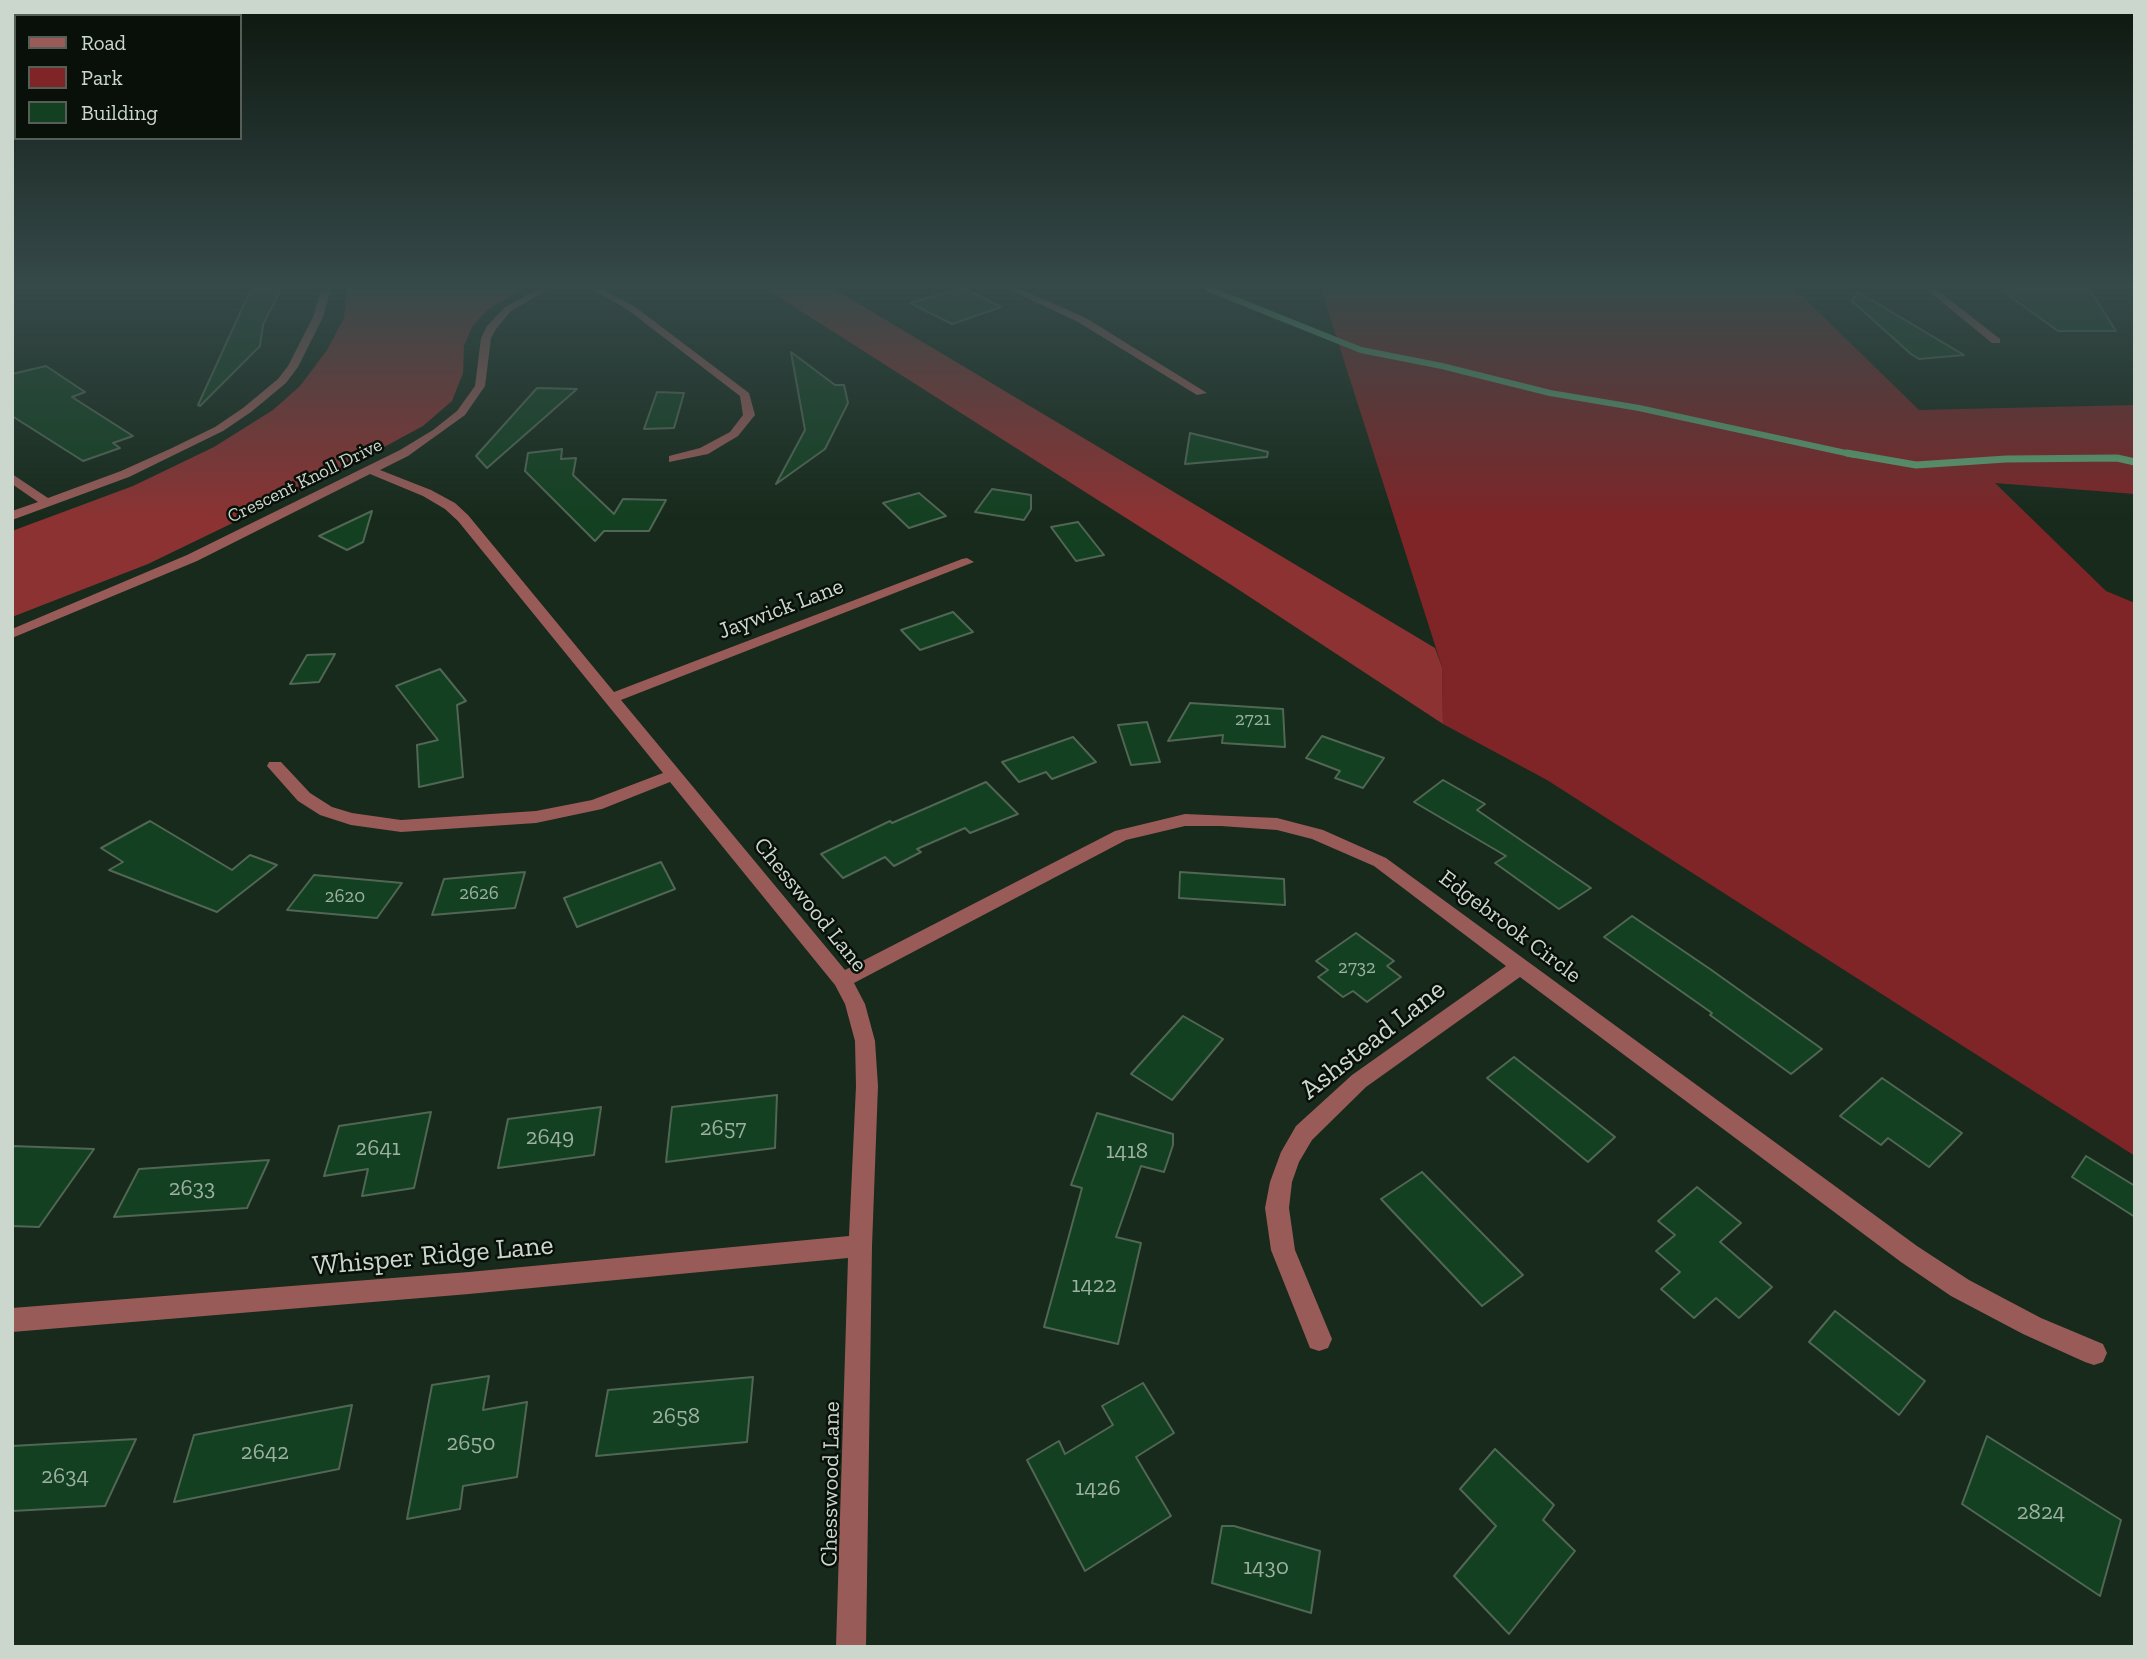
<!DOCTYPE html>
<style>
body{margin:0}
#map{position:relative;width:2147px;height:1659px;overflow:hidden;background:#172a1b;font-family:"Zilla Slab",serif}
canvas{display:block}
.frame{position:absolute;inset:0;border:14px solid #cbd6cc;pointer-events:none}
.legend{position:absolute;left:14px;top:14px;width:228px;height:126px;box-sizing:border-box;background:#081009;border:2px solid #565f57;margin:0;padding:9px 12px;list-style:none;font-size:21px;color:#cbd6cc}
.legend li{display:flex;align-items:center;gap:14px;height:35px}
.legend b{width:35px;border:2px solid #565f57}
</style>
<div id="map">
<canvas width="2147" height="1659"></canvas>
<div class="frame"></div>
<ul class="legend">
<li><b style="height:9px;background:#995b58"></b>Road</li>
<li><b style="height:19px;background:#7f2527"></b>Park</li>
<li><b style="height:19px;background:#134020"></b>Building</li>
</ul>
</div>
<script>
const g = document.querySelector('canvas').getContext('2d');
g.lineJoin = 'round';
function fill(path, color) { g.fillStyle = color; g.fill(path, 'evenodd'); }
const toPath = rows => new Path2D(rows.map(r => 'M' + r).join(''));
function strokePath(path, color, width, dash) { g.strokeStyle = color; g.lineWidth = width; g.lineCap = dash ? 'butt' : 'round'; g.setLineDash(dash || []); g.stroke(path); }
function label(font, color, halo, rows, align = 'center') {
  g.font = font + ' "Zilla Slab",serif'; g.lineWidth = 5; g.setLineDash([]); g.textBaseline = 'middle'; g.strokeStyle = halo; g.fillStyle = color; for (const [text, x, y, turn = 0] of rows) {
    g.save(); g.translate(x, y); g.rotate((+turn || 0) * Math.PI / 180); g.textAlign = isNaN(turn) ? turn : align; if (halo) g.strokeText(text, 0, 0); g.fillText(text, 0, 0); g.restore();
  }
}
const green = toPath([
 [1321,289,1795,289,1919,410,2135,405,2135,494,1995,483,2106,591,2135,603,2135,1156,1547,780,1443,724,1442,667]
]);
const forest = toPath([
 [347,289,523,289,486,311,472,327,464,346,463,373,452,401,423,426,336,473,148,564,12,617,12,531,133,486,214,447,273,410,300,386,327,350,344,318],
 [766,289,834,289,1435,648,1442,667,1443,724,1233,586]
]);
const streamFar1 = toPath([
 [1209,289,1361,350,1442,366,1550,393,1639,408,1855,455]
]);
const stream = toPath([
 [1847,453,1916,465,2006,459,2117,458,2135,462]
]);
const building = toPath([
 [251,289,281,289,263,325,260,346,200,406,198,405,251,289],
 [959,289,965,289,1001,307,952,324,910,303,959,289],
 [2001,290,2090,290,2116,331,2058,331,2001,290],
 [1858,292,1964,355,1919,359,1911,354,1852,301,1858,292],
 [791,352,835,385,844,385,848,403,825,449,776,484,805,430,791,352],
 [46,366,85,392,72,397,133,436,113,443,120,448,83,461,12,416,12,374,46,366],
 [537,388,577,389,487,468,476,456,537,388],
 [657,392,684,393,674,428,644,429,657,392],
 [1190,433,1268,452,1267,457,1185,464,1190,433],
 [562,449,561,459,576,458,573,475,614,514,623,499,666,500,649,531,604,531,595,541,525,471,528,453,562,449],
 [992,489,1031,495,1031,509,1024,520,975,512,992,489],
 [919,493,946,516,909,528,883,503,919,493],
 [372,511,363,542,347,550,319,536,372,511],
 [1078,522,1104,555,1076,561,1051,527,1078,522],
 [953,612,973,632,920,650,901,630,953,612],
 [335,654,319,682,290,684,307,655,335,654],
 [440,669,466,701,457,705,463,777,419,787,417,745,438,740,396,686,440,669],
 [1190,703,1283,709,1285,747,1222,743,1223,735,1168,741,1190,703],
 [1147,722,1160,762,1131,765,1118,725,1147,722],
 [1322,736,1384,758,1363,788,1335,778,1340,771,1306,758,1322,736],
 [1073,737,1096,762,1052,779,1046,772,1019,782,1002,762,1073,737],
 [1443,780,1485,804,1477,810,1591,888,1559,909,1495,863,1506,856,1414,802,1443,780],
 [986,782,1018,814,970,833,965,828,917,849,921,852,894,866,885,857,843,878,821,854,890,821,892,823,986,782],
 [150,821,232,870,250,855,277,865,217,912,109,870,123,862,101,848,150,821],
 [661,862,675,889,577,927,564,898,661,862],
 [525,872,515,908,432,915,444,879,525,872],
 [1180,872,1284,879,1285,905,1179,898,1180,872],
 [314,875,402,883,377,918,287,910,314,875],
 [1632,916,1710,969,1822,1049,1791,1074,1710,1015,1712,1013,1604,937,1632,916],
 [1356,933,1394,961,1387,966,1401,977,1367,1002,1353,991,1343,997,1318,977,1328,970,1316,961,1356,933],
 [1183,1016,1223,1039,1172,1100,1131,1074,1183,1016],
 [1514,1057,1615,1137,1588,1162,1487,1078,1514,1057],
 [1882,1078,1962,1133,1929,1167,1888,1138,1881,1145,1840,1116,1882,1078],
 [777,1095,775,1148,666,1162,672,1107,777,1095],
 [601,1107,594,1155,498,1168,508,1119,601,1107],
 [431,1112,414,1188,362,1196,368,1169,324,1176,339,1126,431,1112],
 [1097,1113,1173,1134,1173,1145,1164,1172,1141,1166,1116,1237,1141,1243,1118,1344,1044,1327,1082,1188,1071,1185,1097,1113],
 [12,1146,94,1149,39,1227,12,1226,12,1146],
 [2086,1156,2135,1186,2135,1217,2072,1177,2086,1156],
 [269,1160,247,1208,114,1217,139,1169,269,1160],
 [1422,1172,1523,1275,1482,1306,1381,1199,1422,1172],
 [1697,1187,1741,1223,1720,1242,1772,1287,1739,1318,1716,1298,1694,1318,1661,1289,1680,1272,1656,1251,1675,1235,1658,1221,1697,1187],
 [1835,1311,1925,1381,1899,1415,1809,1342,1835,1311],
 [489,1376,483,1410,527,1402,517,1477,463,1486,460,1509,407,1519,432,1385,489,1376],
 [753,1377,747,1442,596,1456,608,1390,753,1377],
 [1143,1383,1174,1433,1136,1457,1171,1516,1085,1571,1027,1460,1059,1441,1065,1454,1113,1425,1102,1406,1143,1383],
 [352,1405,339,1469,174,1502,194,1435,352,1405],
 [1987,1436,2121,1520,2100,1596,1962,1504,1987,1436],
 [136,1439,105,1506,12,1511,12,1446,136,1439],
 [1495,1449,1554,1505,1543,1520,1575,1551,1509,1634,1454,1576,1496,1526,1460,1489,1495,1449],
 [1222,1526,1234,1526,1320,1551,1311,1613,1212,1583,1222,1526]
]);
const minor = toPath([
 [321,289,331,289,323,317,298,367,286,383,251,412,223,431,129,477,12,520,12,511,38,502,12,484,12,474,48,498,121,471,172,448,215,427,243,408,278,379,288,366,313,317,321,289],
 [538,289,549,289,511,311,496,329,491,338,485,386,465,415,408,456,380,470,431,490,455,503,468,515,614,692,962,559,967,558,974,562,621,700,845,970,1115,831,1185,814,1277,818,1323,830,1386,858,1917,1246,1969,1280,2041,1318,2103,1344,2107,1353,2103,1362,2094,1365,2085,1362,2023,1334,1951,1296,1901,1262,1520,977,1366,1087,1312,1140,1299,1162,1292,1182,1289,1208,1295,1250,1332,1339,1328,1348,1319,1351,1310,1348,1271,1250,1265,1208,1270,1182,1281,1152,1296,1126,1352,1075,1506,966,1374,866,1312,839,1277,830,1221,826,1185,826,1126,840,854,983,865,1004,875,1041,878,1086,872,1246,866,1647,836,1647,848,1258,469,1294,12,1332,12,1308,469,1272,849,1236,856,1086,855,1041,845,1004,835,985,670,782,602,809,536,823,401,832,351,825,320,815,298,801,267,766,269,762,281,762,310,793,332,807,352,813,401,820,536,811,592,800,663,773,458,521,445,509,423,496,370,474,197,561,12,638,12,629,187,555,400,450,433,430,457,411,475,386,481,338,487,326,505,307,538,289],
 [592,289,603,289,634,306,749,393,755,415,738,436,708,454,669,462,669,456,700,448,730,432,743,415,740,396,628,310,592,289],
 [1008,289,1020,289,1086,318,1207,393,1197,395,1078,322,1008,289],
 [1926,289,1936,289,2000,339,2000,343,1992,343,1926,289]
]);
const farStreetnames = [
 ["Crescent Knoll Drive",305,481,-26]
];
const numberNames = [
 ["2721",1253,720],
 ["2626",479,894],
 ["2620",345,897],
 ["2732",1357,968]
];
const streetNames = [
 ["Jaywick Lane",781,609,-21],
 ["Chesswood Lane",810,905,51],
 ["Edgebrook Circle",1510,927,37],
 ["Chesswood Lane",831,1484,-89]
];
const nearNumbernames = [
 ["2657",723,1128],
 ["2649",550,1137],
 ["2641",378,1148],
 ["1418",1127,1151],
 ["2633",192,1188],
 ["1422",1094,1285],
 ["2658",676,1416],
 ["2650",471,1443],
 ["2642",265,1452],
 ["2634",65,1476],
 ["1426",1098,1488],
 ["2824",2041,1512],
 ["1430",1266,1567]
];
const nearStreetnames = [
 ["Ashstead Lane",1373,1040,-38],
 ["Whisper Ridge Lane",433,1256,-5]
];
fill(green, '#7f2527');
fill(forest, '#8d3232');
strokePath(streamFar1, '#609f72', 6);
strokePath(stream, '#609f72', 7);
fill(building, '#134020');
strokePath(building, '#516655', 2);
fill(minor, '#995b58');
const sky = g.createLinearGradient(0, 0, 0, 521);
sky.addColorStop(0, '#0d170f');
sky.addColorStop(0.55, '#364a4a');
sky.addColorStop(1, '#364a4a00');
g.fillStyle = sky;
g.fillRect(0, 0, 2147, 521);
label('19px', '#cbd6cc', '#081009', farStreetnames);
label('19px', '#9db0a1', null, numberNames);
label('23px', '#cbd6cc', '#081009', streetNames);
label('23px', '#9db0a1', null, nearNumbernames);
label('28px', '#cbd6cc', '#081009', nearStreetnames);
</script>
